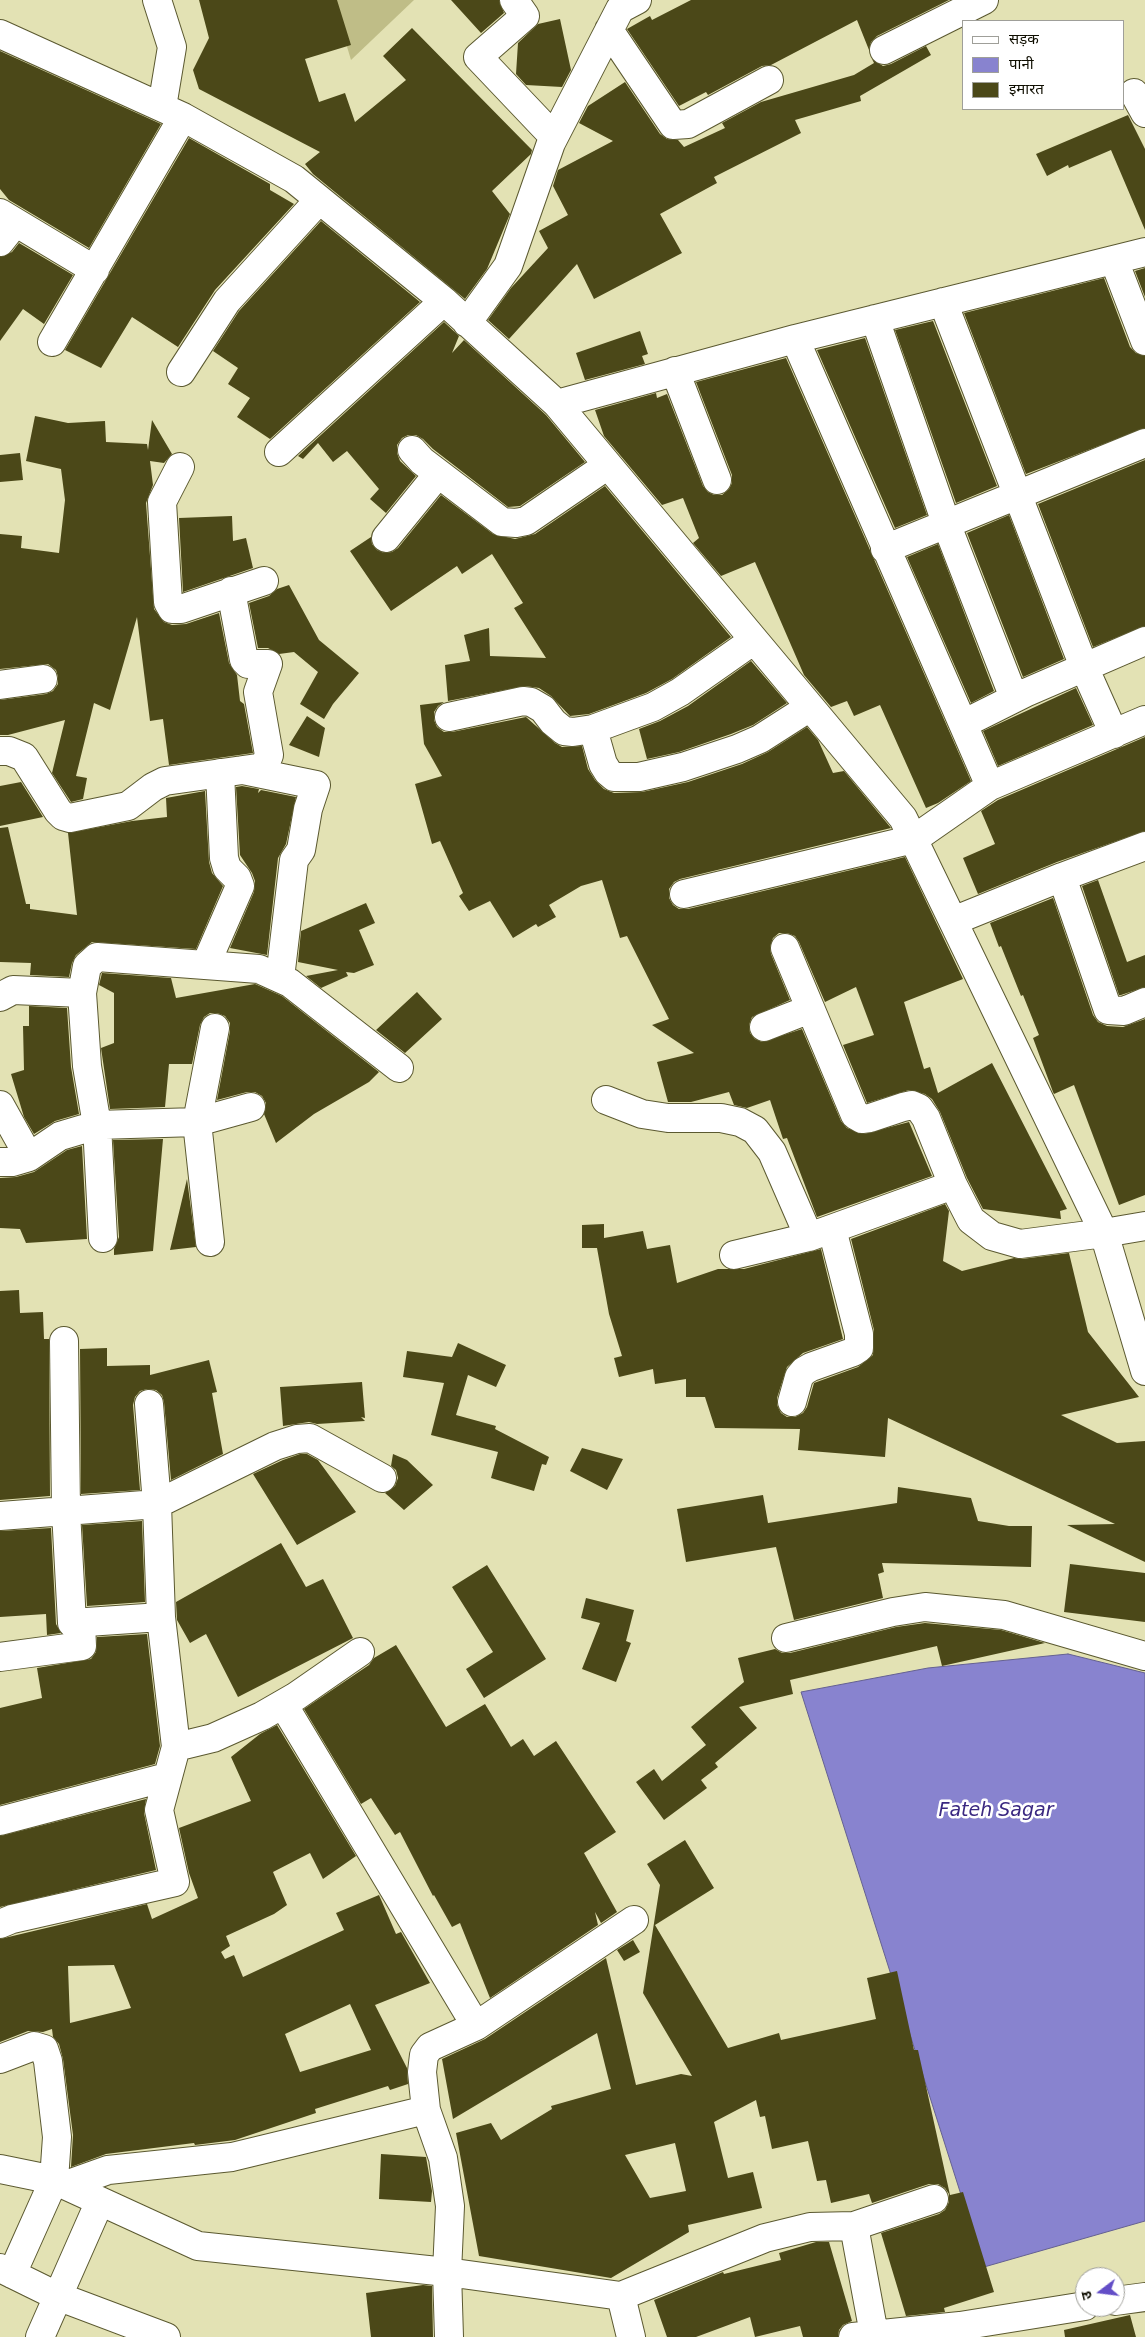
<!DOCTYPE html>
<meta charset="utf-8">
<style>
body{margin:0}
#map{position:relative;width:1145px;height:2337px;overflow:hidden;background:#e3e2b4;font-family:"DejaVu Sans","Noto Sans Devanagari",sans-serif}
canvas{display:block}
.legend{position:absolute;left:962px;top:20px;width:162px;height:90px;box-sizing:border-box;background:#fff;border:1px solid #9f9f99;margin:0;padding:6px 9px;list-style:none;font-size:15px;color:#0f0e01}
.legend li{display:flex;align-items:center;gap:10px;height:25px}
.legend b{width:25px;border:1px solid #9f9f99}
.north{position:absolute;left:1075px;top:2267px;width:50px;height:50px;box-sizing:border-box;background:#fff;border:1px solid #9f9f99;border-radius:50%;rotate:255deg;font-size:14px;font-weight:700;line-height:20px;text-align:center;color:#0f0e01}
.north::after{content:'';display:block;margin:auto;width:18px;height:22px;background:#634ec7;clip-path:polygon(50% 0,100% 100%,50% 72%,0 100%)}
</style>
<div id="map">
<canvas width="1145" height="2337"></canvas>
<ul class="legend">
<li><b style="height:6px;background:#fff"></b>सड़क</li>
<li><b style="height:14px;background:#8883cf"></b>पानी</li>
<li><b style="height:14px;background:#4b4818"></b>इमारत</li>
</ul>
<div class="north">उ</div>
</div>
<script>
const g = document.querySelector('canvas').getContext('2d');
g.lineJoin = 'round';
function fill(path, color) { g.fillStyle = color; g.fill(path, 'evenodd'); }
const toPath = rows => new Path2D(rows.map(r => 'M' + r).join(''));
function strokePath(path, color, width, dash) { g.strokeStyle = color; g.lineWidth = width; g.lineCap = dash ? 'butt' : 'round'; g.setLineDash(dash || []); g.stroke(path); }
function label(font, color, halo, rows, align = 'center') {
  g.font = font + ' "DejaVu Sans",sans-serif'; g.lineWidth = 5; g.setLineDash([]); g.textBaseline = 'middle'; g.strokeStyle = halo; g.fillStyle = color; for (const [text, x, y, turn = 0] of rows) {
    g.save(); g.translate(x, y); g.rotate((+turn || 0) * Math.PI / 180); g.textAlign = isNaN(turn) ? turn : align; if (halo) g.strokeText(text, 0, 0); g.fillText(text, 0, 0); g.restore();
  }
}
const green = toPath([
 [333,0,414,0,351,60]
]);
const water = toPath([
 [1068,1654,1145,1673,1145,2221,984,2267,801,1692,928,1668,1068,1654]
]);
const building = toPath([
 [199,0,337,0,351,45,305,59,319,102,345,93,355,122,406,80,383,56,412,28,532,150,531,154,492,191,510,214,487,269,465,299,313,174,305,164,320,152,199,89,193,70,209,38],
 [451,0,499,0,504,13,481,33],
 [691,0,949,0,877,36,871,42,869,50,857,20,771,65,762,66,708,95,706,92,679,106,627,29,650,16,652,20],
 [560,19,571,70,562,87,526,85,516,74,518,43,538,24],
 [926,46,931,55,860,96,861,101,795,120,801,133,714,177,717,183,660,214,682,253,594,299,577,264,509,339,488,320,511,288,548,248,539,231,568,215,553,186,558,170,613,141,579,123,588,106,625,82,660,134,667,139,678,140,684,147,725,128,722,123,761,102,854,75,874,63,872,59,883,66,891,64],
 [0,51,161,124,89,248,9,200,0,189],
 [1128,115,1145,149,1145,230,1111,150,1069,168,1068,165,1047,176,1036,154],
 [189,138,270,184,270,190,294,204,215,290,178,347,132,317,101,368,65,350],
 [321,221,420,302,270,439,237,417,250,398,228,384,238,368,213,351,239,311],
 [19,243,73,275,44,324,23,309,0,341,0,257,12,252],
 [1145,268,1145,297,1135,271],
 [1104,278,1130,347,1136,353,1145,356,1145,428,1026,474,964,313],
 [933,321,997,486,956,503,895,330],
 [444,322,459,336,452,353,464,340,546,415,585,462,520,506,508,507,433,449,423,439,416,435,408,435,402,438,397,445,397,453,400,461,416,476,386,513,370,499,379,489,347,451,333,462,318,443,303,459,298,456],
 [640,331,648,354,642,356,645,364,585,380,576,353],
 [865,338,927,515,895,528,817,350],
 [786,358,971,781,938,803,926,808,880,705,854,716,847,701,831,707,804,675,755,562,721,576,693,543,699,538,683,498,662,505,604,436,595,410,656,393,657,398,667,394,703,486,708,492,714,495,722,495,729,489,732,483,732,475,696,382],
 [35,416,68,423,105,421,106,442,147,444,148,450,152,420,172,454,164,463,150,461,153,485,146,503,154,609,164,622,172,625,186,624,219,613,229,663,237,675,240,701,244,704,253,753,169,765,163,719,150,721,137,617,110,710,94,703,76,776,87,778,83,799,71,802,52,773,65,720,8,735,0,735,0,700,46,694,53,691,58,684,58,677,56,670,48,664,0,669,0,534,22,536,21,548,59,553,65,500,61,469,26,461],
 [20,453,23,480,0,482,0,455],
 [1145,460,1145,626,1093,647,1038,504],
 [605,486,731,637,672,679,646,693,589,714,570,716,551,696,539,688,525,686,448,701,445,665,470,661,464,635,489,628,490,656,546,658,514,608,523,603,492,554,462,574,457,566,391,611,350,551,371,537,372,544,377,550,384,553,392,552,398,548,441,495,493,534,515,539,535,534],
 [1009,515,1064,659,1023,677,967,533],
 [232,516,233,541,246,538,253,568,183,592,179,518],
 [938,544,994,691,971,703,907,557],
 [289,585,319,640,359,673,333,704,324,719,300,704,318,672,294,652,279,654,268,648,258,648,249,603,269,596,277,589],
 [751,661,787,703,753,725,731,734,679,752,647,759,639,729,660,721,688,706],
 [1076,688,1093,725,998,766,983,731],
 [444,702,438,706,434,712,434,720,437,727,444,732,452,732,526,717,555,743,562,747,582,746,588,769,595,780,604,789,614,793,642,792,688,782,742,764,768,752,807,727,818,740,833,773,844,771,891,828,680,879,674,882,669,889,669,898,673,905,679,909,688,909,905,857,963,979,904,1002,924,1069,930,1067,938,1093,992,1063,1067,1209,1060,1211,1061,1219,983,1209,967,1178,940,1112,932,1099,925,1094,909,1090,867,1103,843,1045,874,1035,856,987,825,1002,799,942,795,936,787,933,779,933,773,938,770,947,771,954,790,1000,752,1017,749,1025,750,1033,755,1039,762,1042,802,1029,841,1121,847,1128,864,1134,909,1122,932,1176,817,1217,787,1138,783,1139,770,1100,747,1108,734,1105,729,1092,691,1102,668,1102,657,1062,694,1053,652,1025,669,1019,627,936,620,938,602,880,581,886,549,905,556,917,538,927,536,924,513,938,490,901,469,911,459,896,463,893,440,841,432,844,415,784,442,776,424,744,420,705],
 [307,716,325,728,319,757,289,745],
 [1145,737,1145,831,1057,862,978,894,963,858,995,844,981,811,998,800],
 [21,782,43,817,0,826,0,786],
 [242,786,259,789,258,793,261,790,296,797,286,844,278,858,267,955,230,948,254,892,255,881,252,873,240,855,236,787],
 [205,791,209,862,212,873,223,886,196,949,92,942,76,955,72,963,69,977,30,975,31,963,0,962,0,828,8,827,26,904,30,904,30,909,77,915,68,833,132,821,167,817,166,798],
 [1098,880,1127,962,1145,955,1145,987,1121,995,1119,995,1082,886],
 [1053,898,1093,1015,1098,1022,1107,1026,1123,1027,1145,1019,1145,1195,1119,1205,1074,1085,1054,1094,1053,1092,1033,1038,1039,1035,1023,995,1021,996,1001,946,999,947,990,923],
 [366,903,375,923,359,930,374,965,354,973,346,972,348,976,321,988,306,976,338,970,298,962,301,931],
 [102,973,171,978,176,998,255,984,282,996,379,1072,369,1082,314,1114,276,1143,264,1114,266,1103,262,1096,255,1092,247,1092,217,1100,230,1031,230,1023,225,1016,217,1013,210,1013,204,1017,200,1025,192,1064,169,1064,165,1107,110,1109,101,1048,114,1043,114,993,99,985],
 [417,992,442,1019,405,1053,376,1030],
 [29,1006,67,1008,71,1067,79,1114,55,1121,34,1134,24,1117,11,1074,24,1070,23,1026,29,1026],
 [163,1139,153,1251,114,1255,114,1249,119,1237,113,1140],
 [82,1146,87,1239,26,1243,20,1229,0,1228,0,1178,16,1177,34,1172,67,1150],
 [187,1179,196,1247,170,1250],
 [945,1204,949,1211,943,1261,962,1271,1014,1258,1022,1259,1069,1253,1088,1332,1139,1397,1061,1415,1117,1443,1145,1441,1145,1562,1067,1525,1115,1524,888,1418,885,1457,798,1450,800,1429,715,1428,705,1397,686,1397,686,1379,655,1384,653,1369,619,1377,614,1358,622,1356,609,1314,597,1248,582,1248,582,1225,604,1224,604,1238,643,1231,647,1249,670,1245,677,1283,718,1269,744,1269,821,1249,843,1339,803,1353,787,1367,777,1398,777,1405,781,1413,787,1417,795,1417,803,1413,807,1407,814,1383,858,1367,873,1355,874,1330,851,1239],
 [19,1290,20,1313,43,1312,44,1339,49,1339,50,1496,0,1500,0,1291],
 [458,1343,506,1365,496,1387,468,1375,456,1415,496,1426,495,1429,549,1457,546,1465,542,1464,534,1491,491,1478,498,1452,431,1435,444,1383,403,1377,407,1351,452,1357],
 [107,1348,107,1366,150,1365,150,1375,209,1360,217,1392,212,1393,223,1454,171,1480,164,1402,162,1395,156,1390,147,1389,140,1391,135,1397,133,1405,140,1490,81,1494,80,1349],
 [362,1382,365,1418,361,1417,365,1421,317,1424,309,1422,283,1426,280,1387],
 [582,1448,623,1459,607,1490,570,1471],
 [300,1454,307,1454,318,1460,356,1512,297,1545,253,1474,283,1460],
 [393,1454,407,1460,433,1485,404,1510,385,1493,395,1486,398,1478,396,1470,391,1466],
 [898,1487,971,1498,978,1521,1009,1526,1032,1526,1031,1567,882,1563,884,1572,878,1574,883,1598,794,1620,776,1547,686,1562,677,1509,763,1495,768,1523,897,1503],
 [142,1521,145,1602,87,1606,82,1525],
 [51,1528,56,1624,61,1633,47,1635,46,1614,0,1617,0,1531],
 [281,1543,306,1587,323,1579,353,1638,238,1697,206,1634,190,1643,177,1620,176,1602],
 [1070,1564,1145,1573,1145,1622,1064,1612],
 [487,1565,546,1659,484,1698,466,1669,493,1652,452,1587],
 [586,1598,634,1610,626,1641,631,1643,616,1682,582,1669,600,1623,581,1618],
 [925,1623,1001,1630,1045,1643,942,1666,937,1646,790,1680,793,1694,739,1707,757,1728,715,1763,718,1767,701,1780,707,1788,664,1820,636,1782,654,1769,662,1781,706,1745,691,1727,744,1682,738,1658,775,1649,782,1653,790,1653,896,1627],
 [147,1634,160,1746,155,1764,0,1805,0,1708,42,1698,37,1668,91,1659,96,1652,97,1637],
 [396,1645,446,1727,485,1704,511,1747,523,1739,534,1756,556,1741,616,1832,584,1853,617,1912,601,1923,595,1912,598,1925,490,1998,460,1923,452,1927,434,1895,433,1896,400,1832,395,1835,371,1798,361,1804,304,1709,369,1665,374,1658],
 [277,1725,356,1856,323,1879,310,1853,273,1872,287,1905,274,1914,226,1936,230,1946,221,1952,225,1959,234,1955,243,1977,344,1930,336,1913,379,1895,396,1934,401,1932,430,1983,375,2005,407,2068,408,2084,390,2090,388,2086,315,2109,316,2113,235,2140,195,2145,194,2143,106,2154,71,2167,73,2135,63,2059,59,2044,53,2037,52,2029,43,2032,28,2031,0,2042,0,1939,147,1904,152,1919,198,1898,189,1873,179,1828,251,1801,231,1757,260,1734],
 [114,1965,131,2008,70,2023,68,1966],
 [350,2004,371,2050,300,2072,285,2034],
 [146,1799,144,1813,156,1870,0,1907,0,1836],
 [685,1840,714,1888,655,1925,728,2048,779,2033,781,2040,876,2019,867,1978,897,1971,914,2050,918,2050,950,2195,963,2192,994,2292,944,2308,945,2312,906,2316,881,2233,939,2214,945,2210,949,2202,949,2194,945,2188,938,2184,929,2184,872,2203,869,2194,831,2203,826,2180,817,2181,808,2141,772,2149,765,2116,760,2117,756,2100,714,2122,728,2178,753,2172,762,2208,688,2225,689,2232,611,2278,479,2256,456,2133,491,2123,501,2140,552,2109,551,2106,611,2089,597,2033,453,2119,442,2059,485,2039,606,1958,636,2085,681,2074,692,2076,643,1993,660,1885,647,1864],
 [675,2143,686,2191,650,2198,625,2155],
 [633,1940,640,1952,624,1961,617,1950],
 [381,2154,426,2157,432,2191,431,2202,379,2199],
 [816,2242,829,2242,852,2321,843,2325,839,2330,838,2337,803,2337,800,2326,755,2337,750,2317,696,2337,667,2337,654,2300,723,2272,724,2274,781,2260,779,2253],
 [423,2285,432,2286,433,2337,371,2337,366,2293],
 [1130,2315,1136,2337,1065,2337,1064,2330]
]);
const minor = toPath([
 [157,0,172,47,162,107],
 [514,0,525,16,478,57,554,137],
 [609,30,673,125,688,124,769,80],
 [0,34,183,117,294,179,444,301,557,404,903,818,1104,1233,1145,1226],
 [884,50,984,0],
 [1134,93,1145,113],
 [0,213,95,270],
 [0,242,15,223],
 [1114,260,1145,341],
 [943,302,1084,667,1114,734],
 [875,319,946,523,1014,698],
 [467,323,508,266,551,143,620,9,637,0],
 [52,342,183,117],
 [675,371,717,480],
 [181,372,227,301,319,200],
 [557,404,795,339,1145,252],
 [412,450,422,461,502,522,516,523,526,521,608,465],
 [279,452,444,301],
 [180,467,162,502,168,602,172,609,181,609,264,581],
 [386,538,438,474],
 [885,549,1145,443],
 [0,685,43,679],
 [449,717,523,701,531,702,543,709,553,722,564,731,573,732,593,729,653,707,680,692,754,640],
 [963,724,1025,693,1145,641],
 [593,729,603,764,608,772,614,777,639,777,683,767,737,749,760,739,810,707],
 [0,751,9,751,24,757,58,811,63,816,70,818,128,806,153,787,165,781,264,767,269,755,258,692,268,664,248,664,244,660,231,591],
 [243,770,316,785,308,809,301,850,294,860,280,978],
 [990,786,1145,720],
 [1062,877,1108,1010,1124,1011,1145,1002],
 [684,894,914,839,990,786,795,339],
 [953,921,1062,877,1145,846],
 [785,948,855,1115,862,1119,870,1118,903,1107,912,1105,919,1108,926,1118,953,1185,971,1220,992,1236,1020,1244,1104,1233,1145,1371],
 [206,964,240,886,237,878,227,868,224,858,220,773],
 [0,997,13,990,82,993],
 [764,1027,810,1009],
 [606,1100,642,1114,668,1118,721,1118,740,1122,755,1130,772,1152,809,1237],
 [0,1105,29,1157],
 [0,1162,12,1162,29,1157,60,1136,97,1125,197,1122,251,1107],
 [103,1238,97,1125,87,1066,82,993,87,966,97,957,259,969,290,983,399,1068],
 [210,1242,197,1122,215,1028],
 [734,1255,809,1237,953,1185],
 [64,1341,66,1511,72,1623,161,1617],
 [792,1402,799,1377,804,1371,811,1367,853,1352,859,1348,859,1334,832,1229],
 [0,1516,157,1504,275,1446,297,1439,310,1438,382,1478],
 [786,1638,893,1612,925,1607,1004,1615,1145,1656],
 [0,1657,82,1646,81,1623],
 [283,1704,476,2026],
 [176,1747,213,1738,262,1716,295,1697,360,1652],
 [0,1821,167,1777],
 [0,1924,12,1919,175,1882,159,1810,176,1747,161,1617,157,1504,149,1404],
 [0,2059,34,2046,44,2049,48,2061,57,2137,54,2180,12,2274],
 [0,2169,54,2180,198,2246,447,2272,621,2296,765,2238,810,2227,854,2226,934,2199],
 [66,2185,108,2170,232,2157,426,2110],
 [854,2226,874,2334],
 [0,2268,57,2296,166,2337],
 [621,2296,631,2337],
 [1115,2301,1145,2297],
 [40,2337,100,2201],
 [449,2337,447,2272,450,2206,443,2158,426,2110,422,2072,424,2055,430,2047,476,2026,634,1920],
 [853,2337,960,2326,1085,2306]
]);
const waterNames = [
 ["Fateh Sagar",996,1811]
];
fill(green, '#bfbd87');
fill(water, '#8883cf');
strokePath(water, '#646091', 1);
fill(building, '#4b4818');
strokePath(minor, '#5b5930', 30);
strokePath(minor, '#fff', 28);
label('italic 19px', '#3a2881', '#fff', waterNames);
</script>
